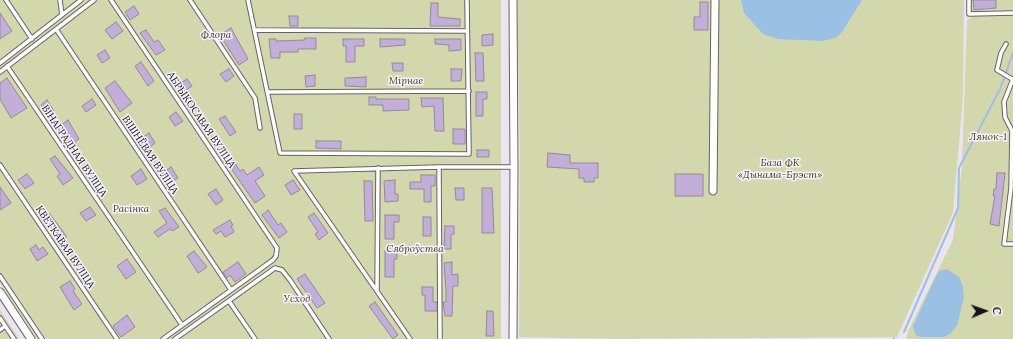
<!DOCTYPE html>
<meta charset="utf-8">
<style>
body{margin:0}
#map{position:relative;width:1013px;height:339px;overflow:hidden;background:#e9e4ef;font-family:Lora,serif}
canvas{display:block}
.north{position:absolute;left:965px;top:291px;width:40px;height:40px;-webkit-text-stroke:3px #f7f1fd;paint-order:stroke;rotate:88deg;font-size:11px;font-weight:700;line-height:16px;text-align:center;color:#151317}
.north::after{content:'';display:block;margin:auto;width:14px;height:18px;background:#151317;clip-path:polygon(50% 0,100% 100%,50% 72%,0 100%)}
</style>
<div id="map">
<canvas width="1013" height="339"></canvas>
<div class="north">С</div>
</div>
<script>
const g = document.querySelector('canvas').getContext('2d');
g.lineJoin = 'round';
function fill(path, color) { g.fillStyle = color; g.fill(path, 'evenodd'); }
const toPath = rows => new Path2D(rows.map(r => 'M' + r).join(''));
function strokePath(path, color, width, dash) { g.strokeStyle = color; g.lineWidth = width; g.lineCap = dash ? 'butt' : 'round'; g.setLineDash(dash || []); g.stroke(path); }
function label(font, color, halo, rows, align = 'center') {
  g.font = font + ' Lora,serif'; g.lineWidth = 3; g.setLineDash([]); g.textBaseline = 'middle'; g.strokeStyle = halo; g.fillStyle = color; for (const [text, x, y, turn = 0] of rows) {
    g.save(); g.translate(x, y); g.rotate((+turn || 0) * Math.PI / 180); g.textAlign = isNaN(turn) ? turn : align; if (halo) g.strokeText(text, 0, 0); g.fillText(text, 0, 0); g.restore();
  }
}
const green = toPath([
 [0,0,501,0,501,339,37,339,0,283],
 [517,0,964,0,963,96,953,213,897,337,615,339,519,337,520,152],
 [970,0,1013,0,1013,339,906,339,909,329,953,240,962,166,967,20,971,18],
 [0,310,19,339,0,339]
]);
const water = toPath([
 [741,0,862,0,842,32,837,37,823,41,778,39,763,34,744,13],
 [947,269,959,277,963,287,964,297,957,326,950,334,944,337,922,337,917,336,914,331,913,326,936,276,939,271]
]);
const stream = toPath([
 [904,332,958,208,959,168,1000,89,1013,53],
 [893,339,894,338]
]);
const building = toPath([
 [973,0,996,0,996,8,974,10,973,0],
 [700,2,708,2,708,30,694,30,694,17,700,17,700,2],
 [431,3,438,3,438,17,460,19,460,26,430,26,431,3],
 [134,6,139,14,130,20,125,12,134,6],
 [0,13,12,31,0,39,0,13],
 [289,16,298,16,298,26,290,26,289,16],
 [116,22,123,31,112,39,105,30,116,22],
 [231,28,248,59,239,65,220,35,231,28],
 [146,30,154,42,158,40,165,50,156,55,140,33,146,30],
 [493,34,493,45,482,46,482,35,493,34],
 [305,38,316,38,316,49,298,49,298,52,280,52,280,58,271,58,269,39,276,39,276,41,305,40,305,38],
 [343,39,364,39,364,46,355,46,355,62,346,62,346,46,343,46,343,39],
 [380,39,405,39,405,45,380,47,380,39],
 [435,39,461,39,461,50,449,51,449,45,435,44,435,39],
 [105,50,110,58,102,63,97,55,105,50],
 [475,53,483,53,484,81,476,81,475,53],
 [141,62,154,81,148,86,135,66,141,62],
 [392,63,403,63,403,71,393,71,392,63],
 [229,69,234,76,226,82,220,74,229,69],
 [451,69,462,69,461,81,451,81,451,69],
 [315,75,315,86,306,87,305,76,315,75],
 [366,77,366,87,345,86,345,78,366,77],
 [7,78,27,108,11,118,0,99,0,83,7,78],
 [187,79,192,86,183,92,178,85,187,79],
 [115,81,132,103,120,112,105,88,115,81],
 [476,92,487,92,487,99,483,99,483,116,476,116,476,92],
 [369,97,376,97,376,99,409,99,409,110,383,111,383,105,369,105,369,97],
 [421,98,443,98,444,131,435,131,434,106,422,107,421,98],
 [92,99,96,105,86,112,82,106,92,99],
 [47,100,54,111,48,115,41,105,47,100],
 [176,112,183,121,175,126,169,117,176,112],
 [294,114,302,114,302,129,294,129,294,114],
 [225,116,236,132,230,136,219,119,225,116],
 [68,120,79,139,75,142,78,148,74,152,57,128,68,120],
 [453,129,465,129,465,144,453,144,453,129],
 [149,133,155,143,146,150,139,140,149,133],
 [316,141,341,141,341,149,316,148,316,141],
 [477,150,489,150,489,157,477,157,477,150],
 [548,153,570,155,570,163,598,163,598,178,594,178,594,182,584,182,584,178,579,178,579,169,547,167,548,153],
 [55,156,73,178,63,185,57,176,60,174,50,159,55,156],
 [233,160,240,171,243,169,247,175,259,167,264,175,255,181,265,196,255,203,228,164,233,160],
 [171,167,178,178,168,184,161,174,171,167],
 [141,169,147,179,137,185,131,176,141,169],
 [997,173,1005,173,999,226,990,224,995,196,993,196,994,189,996,189,997,173],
 [27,174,34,183,25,189,18,180,27,174],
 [675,174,703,174,703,196,675,196,675,174],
 [421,175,435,175,435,186,431,186,431,202,424,202,424,189,410,189,410,182,421,182,421,175],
 [293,180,300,190,291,195,285,185,293,180],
 [395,180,395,194,398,194,398,201,385,202,384,181,395,180],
 [364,181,372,181,373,221,365,221,364,181],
 [0,187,11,203,0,210,0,187],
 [455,188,464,188,464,200,456,200,455,188],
 [482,188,492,188,494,233,482,233,482,188],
 [216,189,223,200,216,205,208,194,216,189],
 [90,207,96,215,86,221,80,213,90,207],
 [165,208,179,227,172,231,170,229,158,237,154,232,167,223,159,211,165,208],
 [268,210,278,225,281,223,287,232,279,238,262,215,268,210],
 [314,213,328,233,319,240,315,234,318,232,308,217,314,213],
 [50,214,67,237,59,242,45,218,50,214],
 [385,215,399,215,399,222,394,222,394,239,385,239,385,215],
 [423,217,431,217,431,236,423,236,423,217],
 [230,220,233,225,231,226,234,232,225,237,221,231,216,234,213,230,230,220],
 [445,226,454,226,454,234,451,235,451,249,444,249,445,226],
 [36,245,39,250,43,247,48,254,37,261,30,249,36,245],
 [194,251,207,267,198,273,187,256,194,251],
 [385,251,397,251,397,259,394,259,394,277,385,277,385,251],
 [127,259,136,272,126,279,117,266,127,259],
 [238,262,246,274,235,282,230,275,227,278,223,272,238,262],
 [452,262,452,275,458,274,458,286,453,286,452,316,445,316,443,302,446,302,446,291,444,263,452,262],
 [305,274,325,303,317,308,297,279,305,274],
 [70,281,75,289,73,291,82,304,74,310,60,287,70,281],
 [422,287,433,287,433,302,437,302,437,311,425,311,425,295,422,295,422,287],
 [375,302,398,335,393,339,369,306,375,302],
 [487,311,493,311,494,336,486,336,487,311],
 [127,315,135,327,121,337,113,326,127,315]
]);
const lane = toPath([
 [6,0,32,39],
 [60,0,62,15],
 [111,0,277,248,276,256,273,260,163,339],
 [190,0,255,98,260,128],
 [248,0,280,153,469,154,467,0],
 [969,0,969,14,1013,13],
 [56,29,231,290],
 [256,30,467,31],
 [1006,44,1001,53,997,70,1012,79],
 [0,63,81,0],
 [7,66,182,325],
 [0,72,94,0],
 [1013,79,1004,102,1005,117,1012,131,1011,188,1004,244,1013,244],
 [269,92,469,91],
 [0,165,117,339],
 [439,167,440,339],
 [0,276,42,339],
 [377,291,378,168],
 [229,301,255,339],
 [0,318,14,339],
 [0,330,5,326],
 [175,339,275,268,282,270,290,280,329,339],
 [410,339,294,171,439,167,514,167]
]);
const street = toPath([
 [713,191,715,0],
 [0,292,31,339],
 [513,339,514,167,513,0]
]);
const parkNames = [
 ["Флора",216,35],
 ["Мірнае",406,81],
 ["Лянок-1",988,137],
 ["База ФК",780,163],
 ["«Дынама-Брэст»",780,175],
 ["Расінка",131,209],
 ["Сяброўства",415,249],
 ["Усход",297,299]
];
const streetNames = [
 ["АБРЫКОСАВАЯ ВУЛІЦА",201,120,56],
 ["ВІНАГРАДНАЯ ВУЛІЦА",74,151,56],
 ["ВІШНЁВАЯ ВУЛІЦА",150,155,56],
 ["КВЕТКАВАЯ ВУЛІЦА",65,247,56]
];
fill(green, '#d3d7ac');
fill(water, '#9ac0e3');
strokePath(stream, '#9ac0e3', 2);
fill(building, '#c2aed9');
strokePath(building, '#918c96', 1);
strokePath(lane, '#66626b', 5.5);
strokePath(street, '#66626b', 9);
strokePath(lane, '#fff', 3.5);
strokePath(street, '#fff', 7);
label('italic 10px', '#3f4106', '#f7f1fd', parkNames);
label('10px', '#151317', '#f7f1fd', streetNames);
</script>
